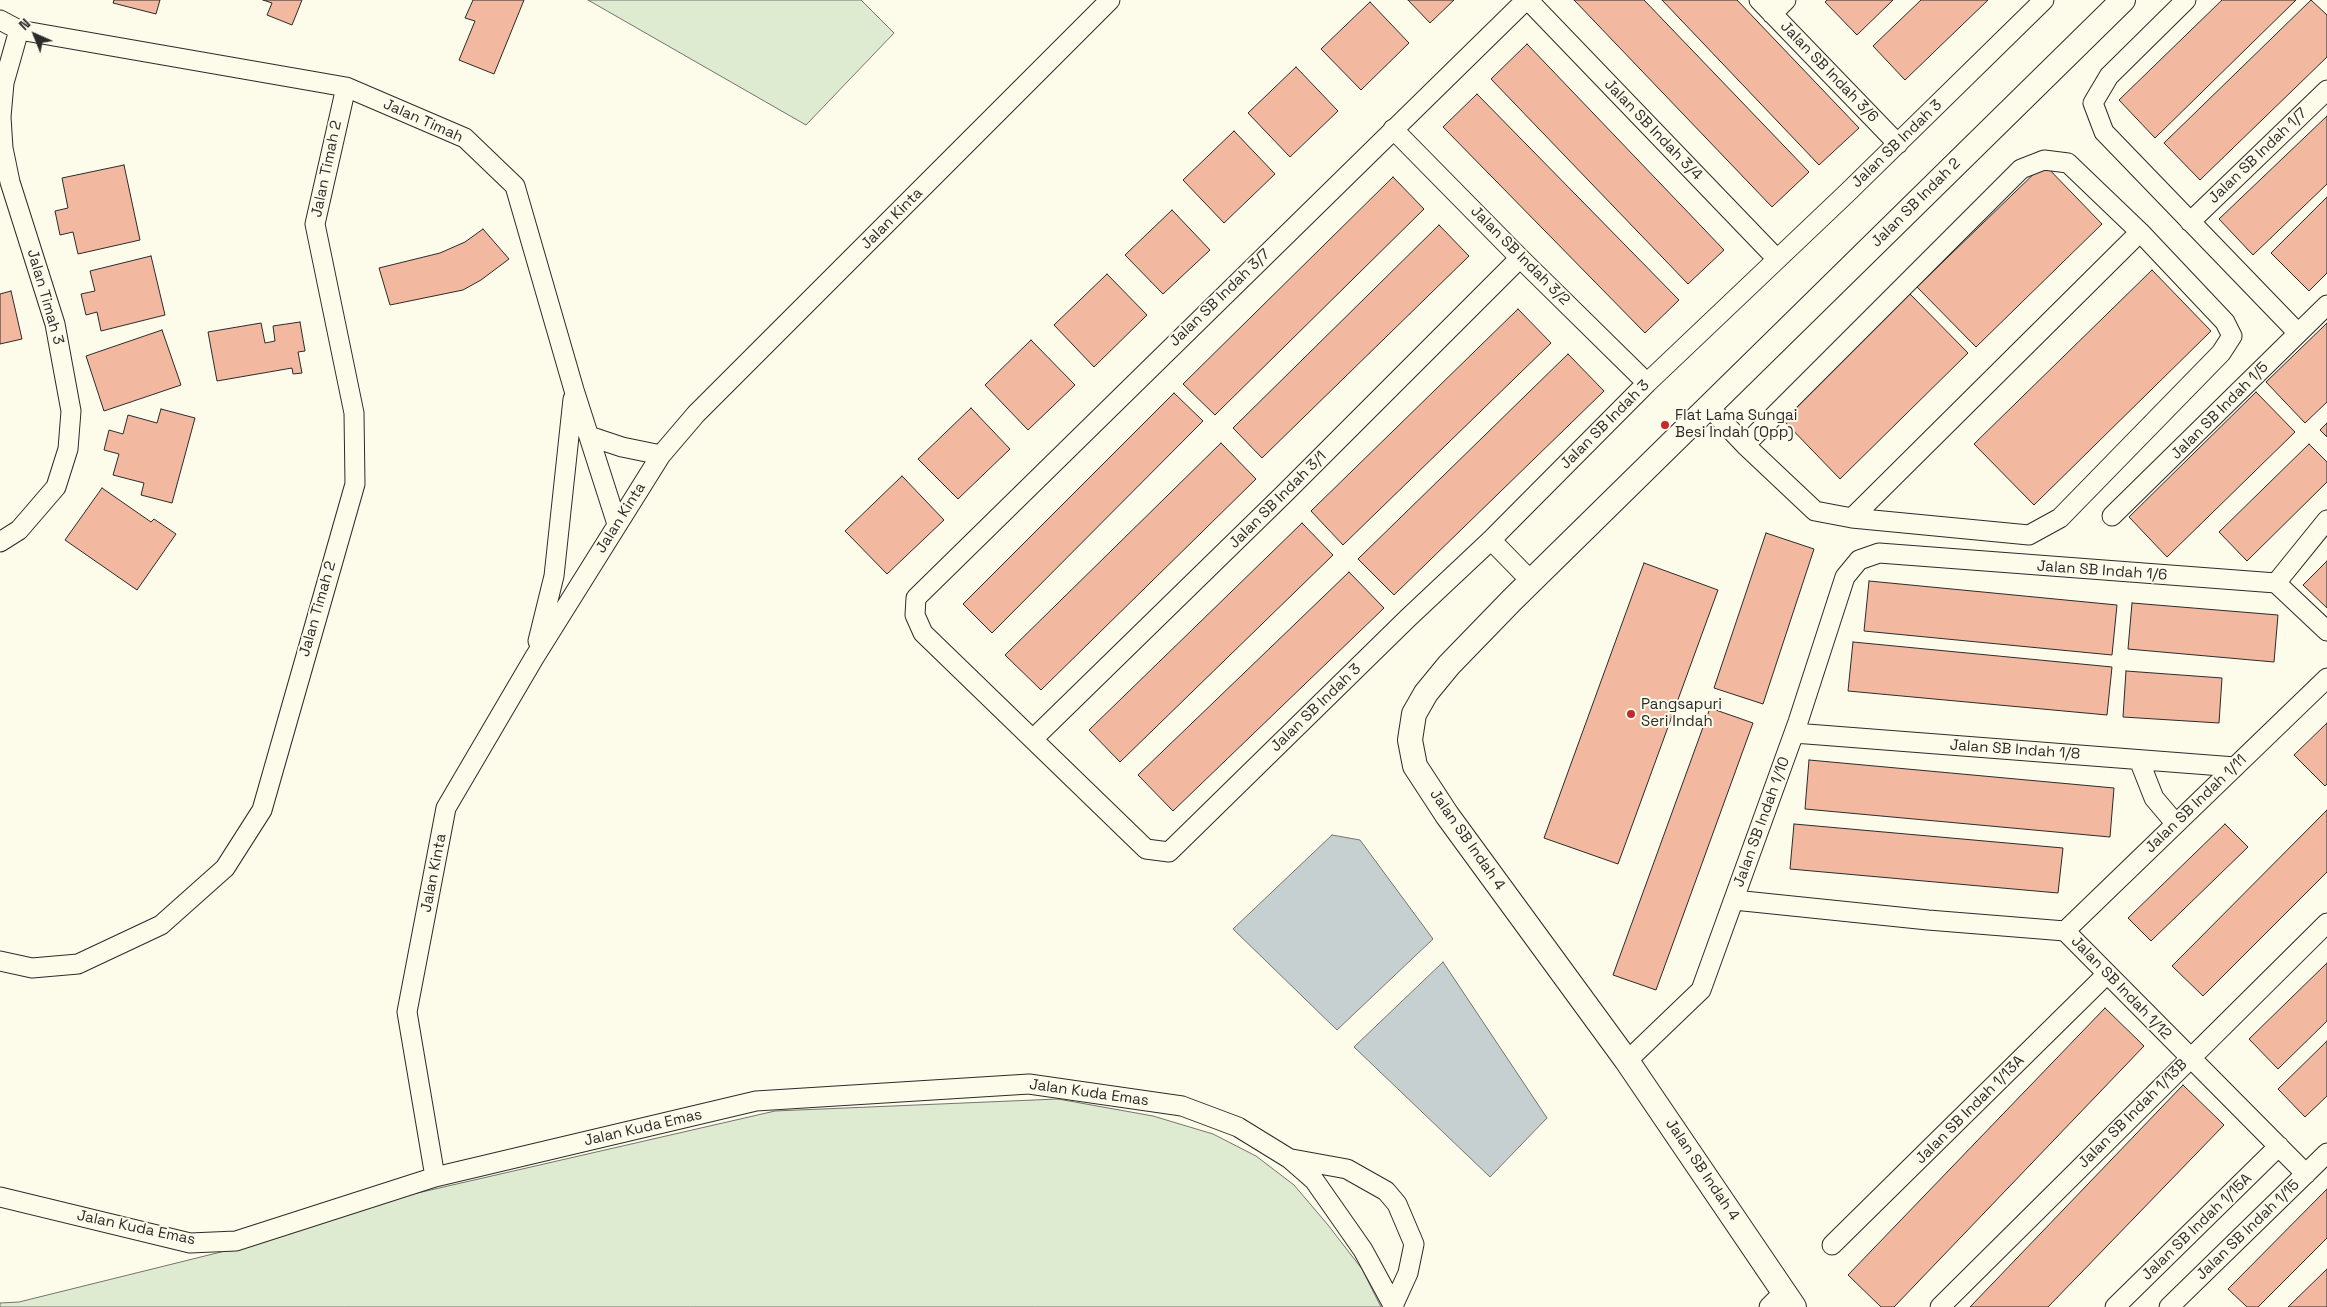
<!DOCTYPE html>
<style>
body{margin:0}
#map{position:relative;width:2327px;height:1307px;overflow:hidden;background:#fdfbea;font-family:"Space Grotesk",sans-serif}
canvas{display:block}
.north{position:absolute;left:10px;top:10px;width:50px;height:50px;-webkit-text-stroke:4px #fdfbea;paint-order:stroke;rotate:316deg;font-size:14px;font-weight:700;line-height:20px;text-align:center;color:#2b2b2b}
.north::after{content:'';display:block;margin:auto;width:18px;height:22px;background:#2b2b2b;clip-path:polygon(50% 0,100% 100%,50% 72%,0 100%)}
</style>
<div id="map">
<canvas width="2327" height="1307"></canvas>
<div class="north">N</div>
</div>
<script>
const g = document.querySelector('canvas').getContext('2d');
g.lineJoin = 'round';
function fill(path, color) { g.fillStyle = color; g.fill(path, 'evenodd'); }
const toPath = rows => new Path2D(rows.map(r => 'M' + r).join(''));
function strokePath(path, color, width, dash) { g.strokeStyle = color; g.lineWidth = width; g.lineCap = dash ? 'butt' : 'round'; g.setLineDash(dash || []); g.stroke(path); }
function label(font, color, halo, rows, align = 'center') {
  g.font = font + ' "Space Grotesk",sans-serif'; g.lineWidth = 4; g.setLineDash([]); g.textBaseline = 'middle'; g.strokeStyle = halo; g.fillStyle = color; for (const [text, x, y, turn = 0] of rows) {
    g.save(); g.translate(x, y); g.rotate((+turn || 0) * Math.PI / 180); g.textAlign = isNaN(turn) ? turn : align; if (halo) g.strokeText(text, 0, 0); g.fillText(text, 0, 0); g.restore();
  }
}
const green = toPath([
 [588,0,861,0,894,33,806,125,588,0],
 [1058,1099,1153,1116,1213,1134,1256,1156,1294,1185,1328,1225,1362,1269,1381,1307,0,1307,0,1303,19,1302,229,1250,387,1200,775,1111,1058,1099]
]);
const water = toPath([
 [1332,835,1360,840,1433,939,1337,1030,1233,929,1332,835],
 [1443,962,1547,1118,1490,1177,1354,1047,1443,962]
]);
const building = toPath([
 [114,0,160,0,156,14,113,3,114,0],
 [263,0,302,0,292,25,267,15,272,3,263,0],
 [473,0,524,0,494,74,459,60,475,21,465,18,473,0],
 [1408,0,1454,0,1430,23,1408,0],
 [1574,0,1644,0,1809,172,1772,207,1574,0],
 [1662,0,1737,0,1859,128,1819,165,1662,0],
 [1827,0,1893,0,1857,35,1825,2,1827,0],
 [1921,0,1988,0,1905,80,1873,46,1921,0],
 [2222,0,2296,0,2155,138,2119,100,2222,0],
 [2311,0,2327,15,2327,57,2200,180,2164,143,2311,0],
 [1370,2,1409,43,1361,90,1321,49,1370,2],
 [1527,44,1724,250,1688,284,1491,79,1527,44],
 [1296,67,1338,111,1290,157,1248,113,1296,67],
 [1477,94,1679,300,1645,333,1443,127,1477,94],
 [2327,116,2327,184,2253,255,2219,219,2327,116],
 [1234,131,1275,174,1224,223,1183,180,1234,131],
 [2044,164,2102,224,1976,347,1917,287,2044,164],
 [124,165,140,240,78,254,73,232,60,235,55,211,68,208,62,178,124,165],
 [1393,177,1424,209,1215,415,1183,384,1393,177],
 [2327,197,2327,273,2309,291,2271,253,2327,197],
 [1172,210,1210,250,1163,294,1125,255,1172,210],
 [1439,225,1469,256,1262,458,1233,428,1439,225],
 [483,229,509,259,481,280,463,290,390,305,379,268,440,253,465,242,483,229],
 [151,256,165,315,101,331,97,312,86,315,81,294,95,291,90,271,151,256],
 [2152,270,2211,331,2034,505,1974,444,2152,270],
 [1107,274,1147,315,1094,367,1054,325,1107,274],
 [11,291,22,339,0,344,0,294,11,291],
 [1910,294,1968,353,1840,479,1783,420,1910,294],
 [1518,309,1551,343,1343,545,1311,511,1518,309],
 [300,322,305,351,298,352,302,373,293,374,292,368,217,381,208,332,261,323,265,343,275,341,273,326,300,322],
 [2327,323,2327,402,2305,423,2266,382,2327,323],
 [162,330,181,385,104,411,86,356,162,330],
 [1031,340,1075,385,1028,430,985,385,1031,340],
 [1568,354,1604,391,1394,595,1358,559,1568,354],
 [2256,392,2295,432,2167,557,2129,517,2256,392],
 [1174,393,1203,421,992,633,963,604,1174,393],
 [971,408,1010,449,958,499,918,459,971,408],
 [161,409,195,418,172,503,141,495,144,483,113,475,119,454,104,450,109,430,123,434,128,415,157,423,161,409],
 [2327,423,2327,437,2320,430,2327,423],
 [1221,443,1256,479,1041,690,1005,655,1221,443],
 [2309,444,2327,462,2327,482,2247,561,2219,532,2309,444],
 [902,476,944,520,887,574,845,531,902,476],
 [102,488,151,522,154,519,176,534,137,590,65,540,102,488],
 [1302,523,1333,555,1120,762,1089,730,1302,523],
 [1766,533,1814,549,1763,704,1714,688,1766,533],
 [2327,561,2327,608,2303,585,2327,561],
 [1644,563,1718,590,1618,864,1544,838,1644,563],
 [1349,572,1384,608,1173,811,1138,775,1349,572],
 [1869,581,2117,605,2112,655,1864,631,1869,581],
 [2132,603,2278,615,2274,662,2128,649,2132,603],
 [1853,642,2112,667,2107,715,1848,691,1853,642],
 [2126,671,2222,678,2219,723,2123,717,2126,671],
 [1710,708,1753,723,1656,990,1613,975,1710,708],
 [2327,723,2327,784,2325,786,2294,755,2327,723],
 [1809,760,2114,788,2110,837,1805,809,1809,760],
 [2327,810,2327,872,2203,996,2172,966,2327,810],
 [1794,824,2063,848,2058,893,1790,869,1794,824],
 [2225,824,2248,847,2151,941,2128,918,2225,824],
 [2327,963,2327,1021,2278,1069,2249,1039,2327,963],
 [2105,1008,2144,1046,1894,1307,1881,1307,1848,1275,2105,1008],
 [2327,1041,2327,1096,2305,1117,2278,1089,2327,1041],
 [2183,1085,2224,1125,2048,1307,1970,1307,2183,1085],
 [2327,1189,2327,1238,2258,1307,2247,1307,2228,1289,2327,1189],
 [2327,1269,2327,1307,2288,1307,2327,1269]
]);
const minor = toPath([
 [1526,0,916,598,915,615,923,633,1146,849,1169,852,1408,618,1491,540,1647,383,1847,193,2044,0],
 [1528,0,1777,259],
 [1759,0,1898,144],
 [2186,0,2109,76,2093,103,2104,132,2298,333],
 [1772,14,1786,0],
 [0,20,19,30,346,87,465,138,515,186,574,390,617,524],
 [1393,129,1520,258,1647,383],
 [2190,222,2327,90],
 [1709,407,1745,445,1815,511,1852,518,2029,535,2060,518,2221,353,2232,336,2225,322,2140,232,2068,163,2044,160,2021,169,1745,445],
 [589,436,622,447,661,455],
 [2112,516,2327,305],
 [1852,518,2140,232],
 [1491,540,1532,582],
 [0,542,19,530,56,487,68,449,71,411,55,324,10,182,3,148,1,117,4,83,19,30],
 [2276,583,2327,520],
 [538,641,554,576,573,399],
 [1794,733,2235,767],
 [1033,739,1284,494,1520,258],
 [2139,760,2154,798,2176,824],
 [1734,900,1928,920,2065,931,2306,1174],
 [2065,931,2327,678],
 [0,961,32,968,78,964,161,925,225,868,262,810,355,484,354,413,315,224,346,87],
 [1627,1061,1701,990,1798,722,1845,577,1859,560,1879,553,2276,583,2327,631],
 [1292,1159,1347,1169,1386,1191,1397,1204,1414,1244,1408,1273,1393,1306],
 [435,1177,407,1012,446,808,534,658,661,455,696,414,1110,0],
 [0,1197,190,1243,236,1241,435,1177,756,1101,1029,1084,1182,1106,1238,1127,1290,1159,1314,1180,1363,1250,1394,1307],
 [1832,1245,2107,974],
 [1769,1307,1784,1292],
 [1940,1307,2327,923],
 [2115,1307,2279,1146],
 [2169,1307,2327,1153]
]);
const tertiary = toPath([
 [1794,1307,1627,1061,1447,815,1415,766,1410,740,1414,714,1426,693,1449,665,1512,600,2123,0]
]);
const markers = [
 [1665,425,5,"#c62828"],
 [1631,714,5,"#c62828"]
];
const streetNames = [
 ["Jalan SB Indah 3/6",1829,72,46],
 ["Jalan Timah",423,121,24],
 ["Jalan SB Indah 3/4",1653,130,46],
 ["Jalan SB Indah 3",1897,144,-44],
 ["Jalan SB Indah 1/7",2258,156,-44],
 ["Jalan Timah 2",327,169,-78],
 ["Jalan SB Indah 2",1916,203,-45],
 ["Jalan Kinta",892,219,-45],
 ["Jalan SB Indah 3/2",1520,256,45],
 ["Jalan Timah 3",45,297,74],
 ["Jalan SB Indah 3/7",1220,298,-44],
 ["Jalan SB Indah 1/5",2220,411,-45],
 ["Jalan SB Indah 3",1605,425,-45],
 ["Jalan SB Indah 3/1",1278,500,-45],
 ["Jalan Kinta",621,518,-58],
 ["Jalan SB Indah 1/6",2102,571,4],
 ["Jalan Timah 2",318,609,-74],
 ["Jalan SB Indah 3",1316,708,-44],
 ["Jalan SB Indah 1/8",2015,750,4],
 ["Jalan SB Indah 1/11",2196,804,-44],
 ["Jalan SB Indah 1/10",1762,822,-70],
 ["Jalan SB Indah 4",1467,840,55],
 ["Jalan Kinta",434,873,-79],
 ["Jalan SB Indah 1/12",2121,988,46],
 ["Jalan Kuda Emas",1089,1093,8],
 ["Jalan SB Indah 1/13A",1970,1110,-45],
 ["Jalan SB Indah 1/13B",2133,1114,-45],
 ["Jalan Kuda Emas",643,1128,-13],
 ["Jalan SB Indah 4",1702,1170,56],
 ["Jalan SB Indah 1/15A",2197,1227,-44],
 ["Jalan Kuda Emas",136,1228,12],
 ["Jalan SB Indah 1/15",2248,1230,-44]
];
const poiNames = [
 ["Flat Lama Sungai",1675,416],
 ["Besi Indah (Opp)",1675,433],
 ["Pangsapuri",1641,705],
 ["Seri Indah",1641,722]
];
fill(green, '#deebd1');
strokePath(green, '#74746e', 1);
fill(water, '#c7d0d0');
strokePath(water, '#74746e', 1);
fill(building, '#f2b8a0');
strokePath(building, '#2b2b2b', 1);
strokePath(minor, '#2b2b2b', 21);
strokePath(tertiary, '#2b2b2b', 26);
strokePath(minor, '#fdfbea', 19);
strokePath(tertiary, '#fdfbea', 24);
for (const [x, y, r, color] of markers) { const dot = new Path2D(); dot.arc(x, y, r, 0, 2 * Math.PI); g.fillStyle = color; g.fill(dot); strokePath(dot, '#fdfbea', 2); }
label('15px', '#2b2b2b', '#fdfbea', streetNames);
label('15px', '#2b2b2b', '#fdfbea', poiNames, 'left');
</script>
